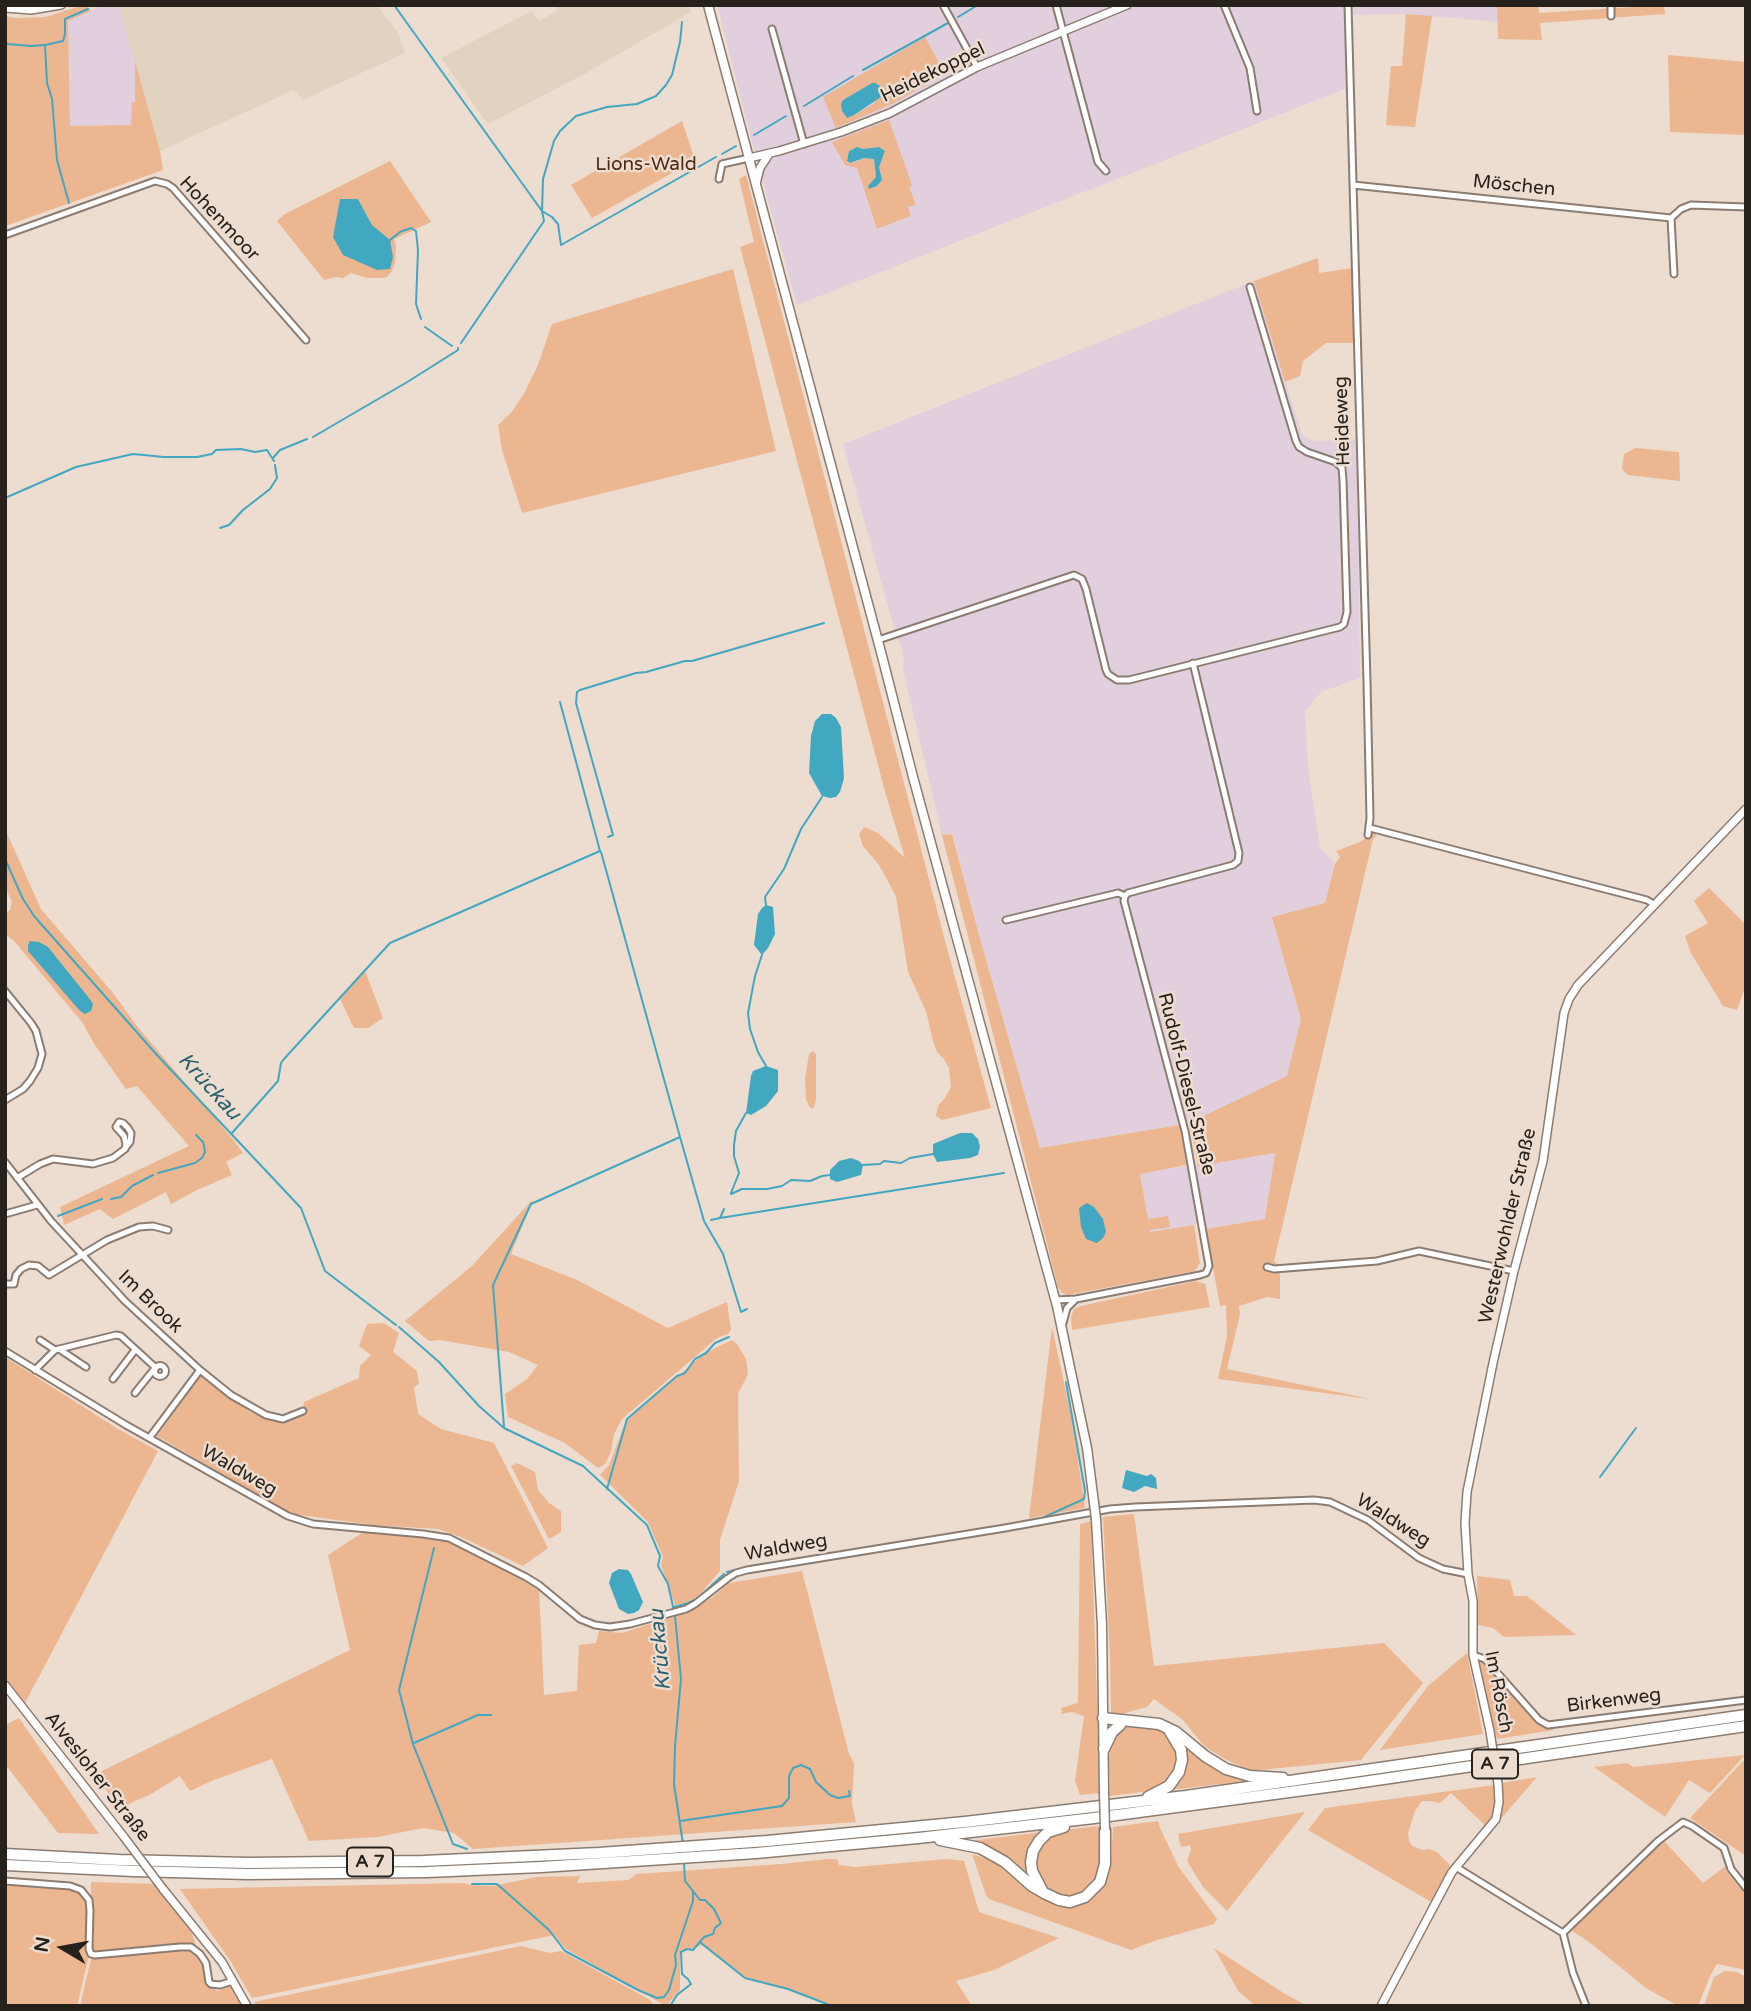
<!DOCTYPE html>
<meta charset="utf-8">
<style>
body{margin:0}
#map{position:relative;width:1751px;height:2011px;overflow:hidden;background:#eddcd0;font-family:"Varela Round",sans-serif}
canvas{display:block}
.frame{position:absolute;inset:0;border:7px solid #27211c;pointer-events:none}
.north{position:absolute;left:28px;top:1913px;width:70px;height:70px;-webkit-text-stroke:5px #eddcd0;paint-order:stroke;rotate:280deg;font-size:19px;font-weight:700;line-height:28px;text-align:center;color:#27211c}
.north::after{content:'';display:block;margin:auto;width:24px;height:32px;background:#27211c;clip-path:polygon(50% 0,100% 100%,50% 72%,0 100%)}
</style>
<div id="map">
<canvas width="1751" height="2011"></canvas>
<div class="frame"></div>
<div class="north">N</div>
</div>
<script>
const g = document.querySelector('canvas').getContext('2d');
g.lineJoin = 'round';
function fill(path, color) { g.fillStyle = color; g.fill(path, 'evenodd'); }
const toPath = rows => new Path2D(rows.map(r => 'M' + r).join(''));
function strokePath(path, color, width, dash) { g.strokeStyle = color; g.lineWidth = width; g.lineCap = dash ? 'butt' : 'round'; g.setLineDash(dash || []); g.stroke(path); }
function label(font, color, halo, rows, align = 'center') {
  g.font = font + ' "Varela Round",sans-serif'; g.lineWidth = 5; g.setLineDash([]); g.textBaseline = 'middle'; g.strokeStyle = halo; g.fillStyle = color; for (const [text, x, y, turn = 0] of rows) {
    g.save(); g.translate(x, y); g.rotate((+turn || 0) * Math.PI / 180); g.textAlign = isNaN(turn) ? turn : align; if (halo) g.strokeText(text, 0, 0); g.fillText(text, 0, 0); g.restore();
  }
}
const commercial = toPath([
 [104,5,119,5,135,61,135,102,132,103,131,125,70,126,68,21],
 [723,5,1497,5,1498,22,1406,14,1345,15,1345,89,797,305,755,154,718,8],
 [1254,281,1302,434,1310,440,1319,441,1357,439,1360,678,1321,692,1305,711,1308,767,1320,848,1335,864,1325,903,1273,917,1301,1019,1287,1076,1189,1123,1040,1148,979,935,953,834,942,835,903,670,904,662,902,648,894,628,843,444],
 [1275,1153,1265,1219,1206,1229,1204,1223,1150,1232,1140,1173]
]);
const industrial = toPath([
 [119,5,377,5,397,31,405,53,303,100,294,90,160,151],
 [555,5,689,5,691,12,586,73,488,124,441,58,532,11,539,21,557,11]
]);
const green = toPath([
 [84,5,87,5,91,11,68,21,70,126,131,125,132,102,135,102,135,61,160,151,163,170,5,226,5,16,17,18,45,17],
 [1497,5,1538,5,1539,13,1664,5,1665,14,1540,23,1542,40,1498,39],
 [1406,14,1432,16,1415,127,1386,125,1391,66,1402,66],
 [925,37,945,74,892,104,836,128,823,97],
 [872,83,875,83,875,103,854,115,843,100],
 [1668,55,1746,62,1746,135,1670,132],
 [889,120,912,185,909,187,916,205,908,207,911,216,877,229,857,168,845,165,832,142],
 [857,147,863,149,879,147,884,150,884,155,880,161,879,167,882,180,877,186,870,189,869,185,876,178,874,159,864,158,853,163,848,163,847,161,849,151],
 [682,121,695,160,592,218,571,185],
 [390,161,431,222,394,239,396,245,395,262,392,271,387,277,381,278,367,278,351,273,343,278,336,277,324,280,277,221,285,214],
 [358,199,372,225,390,241,333,237,338,215],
 [746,175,945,941,991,1108,942,1120,936,1116,938,1106,945,1098,951,1087,949,1068,944,1059,937,1052,933,1041,926,1011,908,972,896,896,879,865,863,846,859,834,864,827,878,833,905,858,886,795,742,254,740,247,754,242,739,179],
 [1318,258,1319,273,1353,268,1354,343,1326,343,1303,361,1300,376,1285,382,1254,281],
 [733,269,776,451,522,513,502,450,498,425,511,413,525,392,538,365,552,324],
 [1635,448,1679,452,1680,481,1628,475,1622,469,1624,454],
 [5,829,41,909,113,993,136,1025,232,1138,243,1153,226,1162,232,1175,197,1190,171,1204,166,1192,113,1219,100,1209,64,1225,60,1207,189,1146,137,1086,126,1089,95,1045,82,1022,14,941,5,934,5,914,10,910,12,902,5,887],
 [1374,832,1376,836,1373,839,1274,1261,1278,1265,1280,1271,1280,1299,1267,1297,1239,1306,1240,1314,1227,1369,1370,1399,1218,1379,1227,1336,1226,1305,1220,1306,1206,1229,1265,1219,1275,1153,1198,1166,1189,1123,1287,1076,1301,1019,1272,917,1325,903,1335,864,1340,857,1336,851,1360,842],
 [952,834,979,935,1040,1148,1179,1125,1187,1165,1140,1174,1148,1219,1168,1216,1170,1227,1150,1230,1150,1232,1194,1225,1200,1263,1195,1271,1067,1295,1062,1293,1058,1287,942,835],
 [1709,888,1746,925,1746,984,1737,1010,1723,1006,1691,953,1685,936,1708,923,1694,901],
 [365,971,383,1018,368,1028,354,1028,339,997],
 [813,1051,816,1054,816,1099,814,1107,812,1109,809,1106,806,1099,805,1079,809,1054],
 [533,1199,511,1254,577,1280,668,1328,727,1302,731,1330,728,1334,717,1338,622,1419,614,1434,611,1452,605,1464,598,1468,565,1443,508,1417,505,1394,527,1379,538,1365,509,1352,440,1340,429,1341,405,1321,472,1266],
 [1196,1281,1205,1284,1210,1307,1072,1330,1071,1317,1074,1309,1081,1306],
 [384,1323,399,1333,393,1352,417,1371,419,1383,414,1388,418,1414,441,1429,494,1443,548,1548,523,1566,461,1537,438,1529,373,1525,293,1514,277,1506,157,1436,201,1375,250,1412,265,1418,292,1420,303,1414,304,1402,359,1378,360,1366,371,1355,359,1346,367,1324],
 [1052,1327,1073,1425,1085,1508,1029,1518],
 [732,1340,737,1344,746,1359,748,1374,738,1394,739,1481,720,1540,720,1571,699,1595,687,1602,675,1605,661,1565,663,1557,648,1522,600,1475,609,1465,626,1421,705,1353],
 [5,1357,118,1429,158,1451,25,1703,5,1677],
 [517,1463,535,1472,538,1490,549,1503,561,1511,561,1532,549,1539,511,1466],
 [1134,1514,1154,1666,1384,1643,1423,1683,1361,1760,1250,1771,1223,1758,1204,1746,1183,1720,1154,1699,1147,1707,1118,1715,1111,1712,1110,1655,1103,1517],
 [1091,1521,1100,1793,1080,1795,1075,1781,1084,1716,1072,1712,1062,1714,1061,1708,1078,1703,1080,1524],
 [365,1531,445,1539,539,1589,544,1695,577,1691,579,1645,596,1643,599,1631,622,1633,687,1612,713,1597,729,1583,802,1571,849,1754,854,1763,852,1804,856,1822,473,1849,454,1833,423,1828,378,1837,309,1841,272,1759,214,1780,190,1791,180,1776,151,1794,120,1808,96,1776,102,1771,350,1650,328,1555],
 [1477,1576,1510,1580,1514,1596,1527,1596,1576,1635,1504,1637,1493,1628,1478,1625],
 [1467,1653,1483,1734,1380,1750,1428,1686],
 [1487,1657,1554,1730,1497,1739,1477,1658],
 [19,1718,99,1834,58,1833,5,1764,5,1725],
 [1133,1725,1154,1726,1168,1734,1177,1745,1180,1761,1166,1785,1142,1792,1110,1796,1109,1758,1113,1734,1120,1728],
 [1183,1742,1213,1767,1227,1775,1254,1780,1170,1790,1178,1784,1185,1771,1186,1763,1181,1743],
 [1745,1755,1710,1793,1689,1780,1665,1817,1594,1767,1627,1763,1633,1767],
 [1746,1758,1746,1856,1690,1818],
 [1537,1777,1499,1821,1502,1811,1502,1783],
 [1495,1785,1496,1809,1492,1818,1486,1826,1451,1793,1440,1803,1431,1801,1422,1801,1415,1811,1408,1833,1409,1841,1412,1846,1423,1850,1430,1849,1438,1853,1450,1865,1433,1903,1308,1830,1325,1808],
 [1305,1812,1227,1911,1203,1887,1187,1861,1191,1850,1190,1845,1181,1847,1178,1834],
 [1158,1821,1160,1828,1178,1866,1217,1919,1214,1924,1154,1941,1131,1950,989,1899,986,1895,972,1854,1002,1864,1042,1898,1058,1907,1075,1906,1086,1903,1106,1883,1111,1865,1113,1827],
 [1101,1826,1102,1856,1098,1877,1089,1889,1073,1898,1056,1896,1044,1889,1035,1873,1037,1849,1049,1836,1061,1830],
 [1043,1832,1028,1872,1030,1879,1005,1856,989,1848,969,1841],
 [1663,1840,1703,1883,1727,1865,1726,1871,1746,1895,1746,1970,1717,1964,1711,1974,1698,2006,1678,2006,1646,1988,1593,1945,1571,1930,1623,1881],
 [828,1859,837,1859,839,1865,856,1867,947,1859,964,1861,979,1912,1059,1938,994,1970,956,1981,972,2006,832,2006,788,1989,745,1977,702,1945,680,1952,680,1990,666,2006,566,1949,554,1935,252,1998,231,1962,180,1889,463,1883,471,1885,493,1886,536,1877,580,1876,577,1883,629,1880,636,1874,782,1864],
 [5,1881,81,1890,91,1910,91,1882,157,1884,191,1931,200,1957,209,1987,218,1991,232,1985,245,2006,80,2006,91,1959,91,1913,89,1955,77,2006,5,2006],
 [521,1946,550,1953,561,1951,650,2000,654,2006,257,2006,254,2002],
 [1214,1948,1285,1994,1307,2006,1256,2006,1239,1992],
 [1725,1971,1737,1972,1746,1977,1746,2006,1704,2006,1714,1977]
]);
const water = toPath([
 [872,83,875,83,880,86,883,91,881,97,854,115,847,118,842,111,841,104,843,100],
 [857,147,863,149,879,147,885,151,879,167,882,180,877,186,869,189,868,186,876,177,874,159,864,158,850,163,847,161,849,151],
 [340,199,358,199,372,225,390,240,393,257,390,269,377,270,343,255,333,237],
 [822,714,831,714,836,718,841,727,844,778,840,792,836,797,830,798,822,796,809,773,811,736,815,721],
 [766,905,773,907,775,934,768,948,762,955,754,945,758,914,762,908],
 [30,941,39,942,48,947,89,998,93,1004,91,1011,85,1014,80,1011,28,951,28,945],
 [766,1066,778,1070,778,1091,766,1106,751,1115,746,1113,751,1076,753,1071],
 [960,1133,972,1133,978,1139,980,1147,978,1155,970,1158,937,1162,933,1154,933,1144],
 [851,1158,859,1161,863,1165,861,1175,837,1182,830,1179,830,1170,839,1161],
 [1087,1203,1094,1207,1103,1219,1106,1232,1103,1238,1097,1243,1086,1239,1081,1227,1079,1208],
 [1126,1470,1147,1476,1151,1474,1156,1478,1157,1489,1145,1486,1134,1492,1122,1488],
 [619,1569,628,1570,631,1574,643,1602,639,1610,634,1613,628,1614,619,1609,609,1583,612,1573]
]);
const stream = toPath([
 [394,5,542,211,552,217,558,224,561,245,716,157],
 [958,17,978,5],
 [5,42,8,44,31,46,45,45,63,41,65,34,65,19,88,9],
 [45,45,47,83,52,99,57,160,69,203],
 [863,70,948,23],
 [804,106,853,76],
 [754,135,786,116],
 [722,154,736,146],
 [390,240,400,232,411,228,416,231,418,250,416,304,421,319],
 [425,327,452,346],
 [461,343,544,221,542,211,543,179,554,141,560,131,576,116,607,107,637,104,656,96,666,85,672,75,680,42,682,22],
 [313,437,409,381,458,350,458,348],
 [273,458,280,450,307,439],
 [5,498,76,467,133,454,164,457,197,457,212,454,216,450,241,449,255,452,267,450,274,461],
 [220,528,229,525,243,510,270,489,277,478,275,465],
 [608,837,613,835,576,703,577,692,580,690,636,673,646,672,685,661,692,661,824,623],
 [601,852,680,1137],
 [5,859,23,899,34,916,157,1055,301,1208,325,1271,396,1325],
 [766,905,765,897,784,869,801,829,822,797],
 [762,955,755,976,748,1013,750,1029,758,1052,766,1066],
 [232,1133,278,1081,281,1063,284,1059,390,943,600,851,560,702],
 [863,1165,880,1164,884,1161,901,1163,910,1158,933,1154],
 [158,1173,195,1163,202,1158,205,1152,204,1146,203,1142,196,1135],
 [731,1193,739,1173,734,1156,734,1145,736,1131,746,1113],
 [731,1194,742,1189,767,1189,782,1186,791,1180,810,1181,822,1176,830,1175],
 [111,1199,121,1197,132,1186,153,1175],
 [58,1216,102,1199],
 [720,1218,1004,1173],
 [711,1220,720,1218,724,1209],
 [399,1327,439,1362,479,1406,504,1428,583,1466,647,1525,660,1556,658,1566,668,1584,675,1616,681,1679,675,1746,674,1784,683,1844],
 [504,1427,493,1285,531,1204,680,1137,704,1221,723,1254,741,1312,747,1309],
 [1600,1477,1636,1428],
 [607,1489,627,1419,677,1376,685,1373,695,1359,706,1353,715,1343,729,1337],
 [1040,1519,1084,1499,1085,1491,1066,1382],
 [434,1548,399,1690,413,1744,453,1844,467,1849],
 [727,1572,744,1568],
 [674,1607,688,1603,698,1598,724,1574],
 [414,1743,478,1715,491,1715],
 [680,1821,782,1806,789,1798,789,1776,793,1768,801,1765,810,1769,816,1782,830,1795,838,1798,850,1796,849,1791],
 [472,1884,497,1884,549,1930,565,1951,638,1990,657,1998,664,1997,669,1990,676,1965,675,1955,693,1901,693,1892],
 [701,1943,745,1978,788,1989,832,2006],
 [670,2006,677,1995,691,1984,688,1979,682,1974,681,1952,687,1949,693,1950,704,1937,713,1934,715,1928,721,1923,714,1909,705,1900,700,1900,685,1881,684,1863]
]);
const minor = toPath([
 [943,5,977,67],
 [1056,5,1098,162,1106,171],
 [1224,5,1250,68,1257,111],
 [1348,5,1367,682,1370,818,1368,835],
 [1611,5,1611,16],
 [772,29,804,144],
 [719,179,722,164,749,158],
 [1353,185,1671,218,1681,209,1691,205,1746,207],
 [1671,218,1674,274],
 [5,235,155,181,167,184,173,188,306,340],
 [878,640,1074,575,1082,579,1086,589,1106,670,1108,674,1117,680,1129,680,1340,627,1344,624,1347,612,1343,480,1342,468,1336,462,1307,452,1299,447,1296,441,1250,287],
 [1370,828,1647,900,1655,905],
 [1006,920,1118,893,1125,896],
 [5,991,31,1023,36,1031,42,1054,38,1068,30,1081,23,1089,5,1100],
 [5,1162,51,1221,125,1301,200,1370,231,1395,266,1415,283,1419,303,1411],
 [17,1178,40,1164,53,1159,93,1164,113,1158,125,1149,126,1147,130,1142,131,1133,128,1128,123,1123,119,1122,116,1127,124,1136,126,1144,125,1149],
 [5,1214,37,1205],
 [1267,1267,1274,1269,1377,1261,1419,1251,1514,1271],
 [5,1284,14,1284,16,1275,21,1269,29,1265,38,1266,49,1275,107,1240,139,1227,153,1226,168,1230],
 [1055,1300,1076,1299,1200,1275,1206,1273,1209,1266,1185,1131,1124,901,1125,896,1128,893,1233,865,1238,861,1239,853,1193,663],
 [1063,1323,1067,1308,1076,1299],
 [40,1340,55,1350],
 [59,1349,86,1367],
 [5,1351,126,1425,288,1516,313,1524,423,1534,449,1538,526,1577,539,1585,580,1619,595,1625,610,1627,630,1624,686,1609,695,1604,728,1578,736,1573,747,1570,1005,1528,1110,1509,1135,1507,1314,1500,1330,1502,1368,1520,1419,1558,1443,1569,1468,1574],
 '154.5 1371a5.5 5.5 0 1 1 11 0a5.5 5.5 0 1 1-11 0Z',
 [35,1370,55,1350,116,1335,121,1336,156,1368],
 [113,1379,135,1350],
 [135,1393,155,1368],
 [150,1437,200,1370],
 [1473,1655,1485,1659,1539,1720,1548,1725,1746,1700],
 [1456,1867,1563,1933,1573,1973,1586,2006],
 [5,1881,70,1886,81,1890,89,1900,90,1911,89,1949,91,1954,95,1955,180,1947,191,1947,200,1954,206,1963,209,1982,211,1984,220,1985,233,1981],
 [1563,1933,1658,1841,1683,1822,1692,1826,1724,1848,1731,1869,1746,1888]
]);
const tertiary = toPath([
 [5,8,31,10,61,5],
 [749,158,779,151,841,132,890,113,977,67,1127,5],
 [756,184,760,168,769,154],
 [5,1685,124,1837],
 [1490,1731,1473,1655,1473,1601,1468,1574,1465,1523,1467,1492,1493,1363,1514,1271,1543,1161,1564,1013,1569,999,1578,985,1746,809],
 [163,1889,222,1962,247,2006],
 [1381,2006,1452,1872,1496,1819,1499,1802,1498,1784]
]);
const secondary = toPath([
 [708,5,882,656,913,777,1057,1306,1087,1448,1094,1503],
 [1096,1519,1102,1625,1104,1792]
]);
const motorway = toPath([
 [1103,1718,1159,1724,1176,1732,1205,1756,1226,1769,1250,1776,1283,1778],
 [1104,1749,1112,1732,1120,1725],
 [1148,1797,1169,1786,1179,1772,1182,1760,1181,1750,1169,1730],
 [940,1840,980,1848,1005,1862,1032,1886,1044,1893,1059,1900,1070,1902,1085,1897,1100,1882,1105,1864,1105,1830],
 [5,1854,119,1860,248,1863,423,1861,599,1853,767,1841,965,1822,1186,1796,1746,1715],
 [5,1865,134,1871,248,1874,427,1872,541,1867,756,1853,918,1838,1094,1818,1349,1784,1746,1726],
 [1042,1890,1032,1871,1031,1862,1033,1851,1039,1841,1048,1832,1064,1827]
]);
const tertiaryBridge = toPath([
 [1490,1731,1498,1784],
 [124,1837,163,1889]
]);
const secondaryBridge = toPath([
 [1094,1503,1096,1519],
 [1104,1792,1105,1830]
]);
const shields = [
 [1495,1764,46],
 [370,1862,46]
];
const shieldNames = [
 ["A 7",1495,1764],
 ["A 7",370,1862]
];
const streetNames = [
 ["Heidekoppel",933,73,-26],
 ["Möschen",1514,186,6],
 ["Hohenmoor",219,219,47],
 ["Heideweg",1343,421,-92],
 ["Rudolf-Diesel-Straße",1186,1084,76],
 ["Westerwohlder Straße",1508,1226,-77],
 ["Im Brook",150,1302,44],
 ["Waldweg",239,1471,30],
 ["Waldweg",1393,1521,32],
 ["Waldweg",786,1548,-10],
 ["Im Rösch",1498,1692,79],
 ["Birkenweg",1614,1701,-7],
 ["Alvesloher Straße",97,1777,52]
];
const parkNames = [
 ["Lions-Wald",646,165]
];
const waterNames = [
 ["Krückau",209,1087,48],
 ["Krückau",661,1650,-95]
];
fill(commercial, '#e2cfde');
fill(industrial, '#e2d3c0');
fill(green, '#ebb690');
fill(water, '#42a7c1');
strokePath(stream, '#42a7c1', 2);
strokePath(minor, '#8b7c72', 9);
strokePath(tertiary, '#8b7c72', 10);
strokePath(secondary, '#8b7c72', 11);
strokePath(motorway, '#8b7c72', 13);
strokePath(minor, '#fff', 5);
strokePath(tertiary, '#fff', 7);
strokePath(secondary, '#fff', 8);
strokePath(motorway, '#fff', 10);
strokePath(tertiaryBridge, '#8b7c72', 10, []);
strokePath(secondaryBridge, '#8b7c72', 11, []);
strokePath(tertiaryBridge, '#fff', 7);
strokePath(secondaryBridge, '#fff', 8);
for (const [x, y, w] of shields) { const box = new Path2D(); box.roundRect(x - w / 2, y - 14.5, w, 29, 5); g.fillStyle = '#eddcd0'; g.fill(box); strokePath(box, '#27211c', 2); }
label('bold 18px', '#27211c', null, shieldNames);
label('19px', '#27211c', '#eddcd0', streetNames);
label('19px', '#4a2a10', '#eddcd0', parkNames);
label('italic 21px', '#29606e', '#eddcd0', waterNames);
</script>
